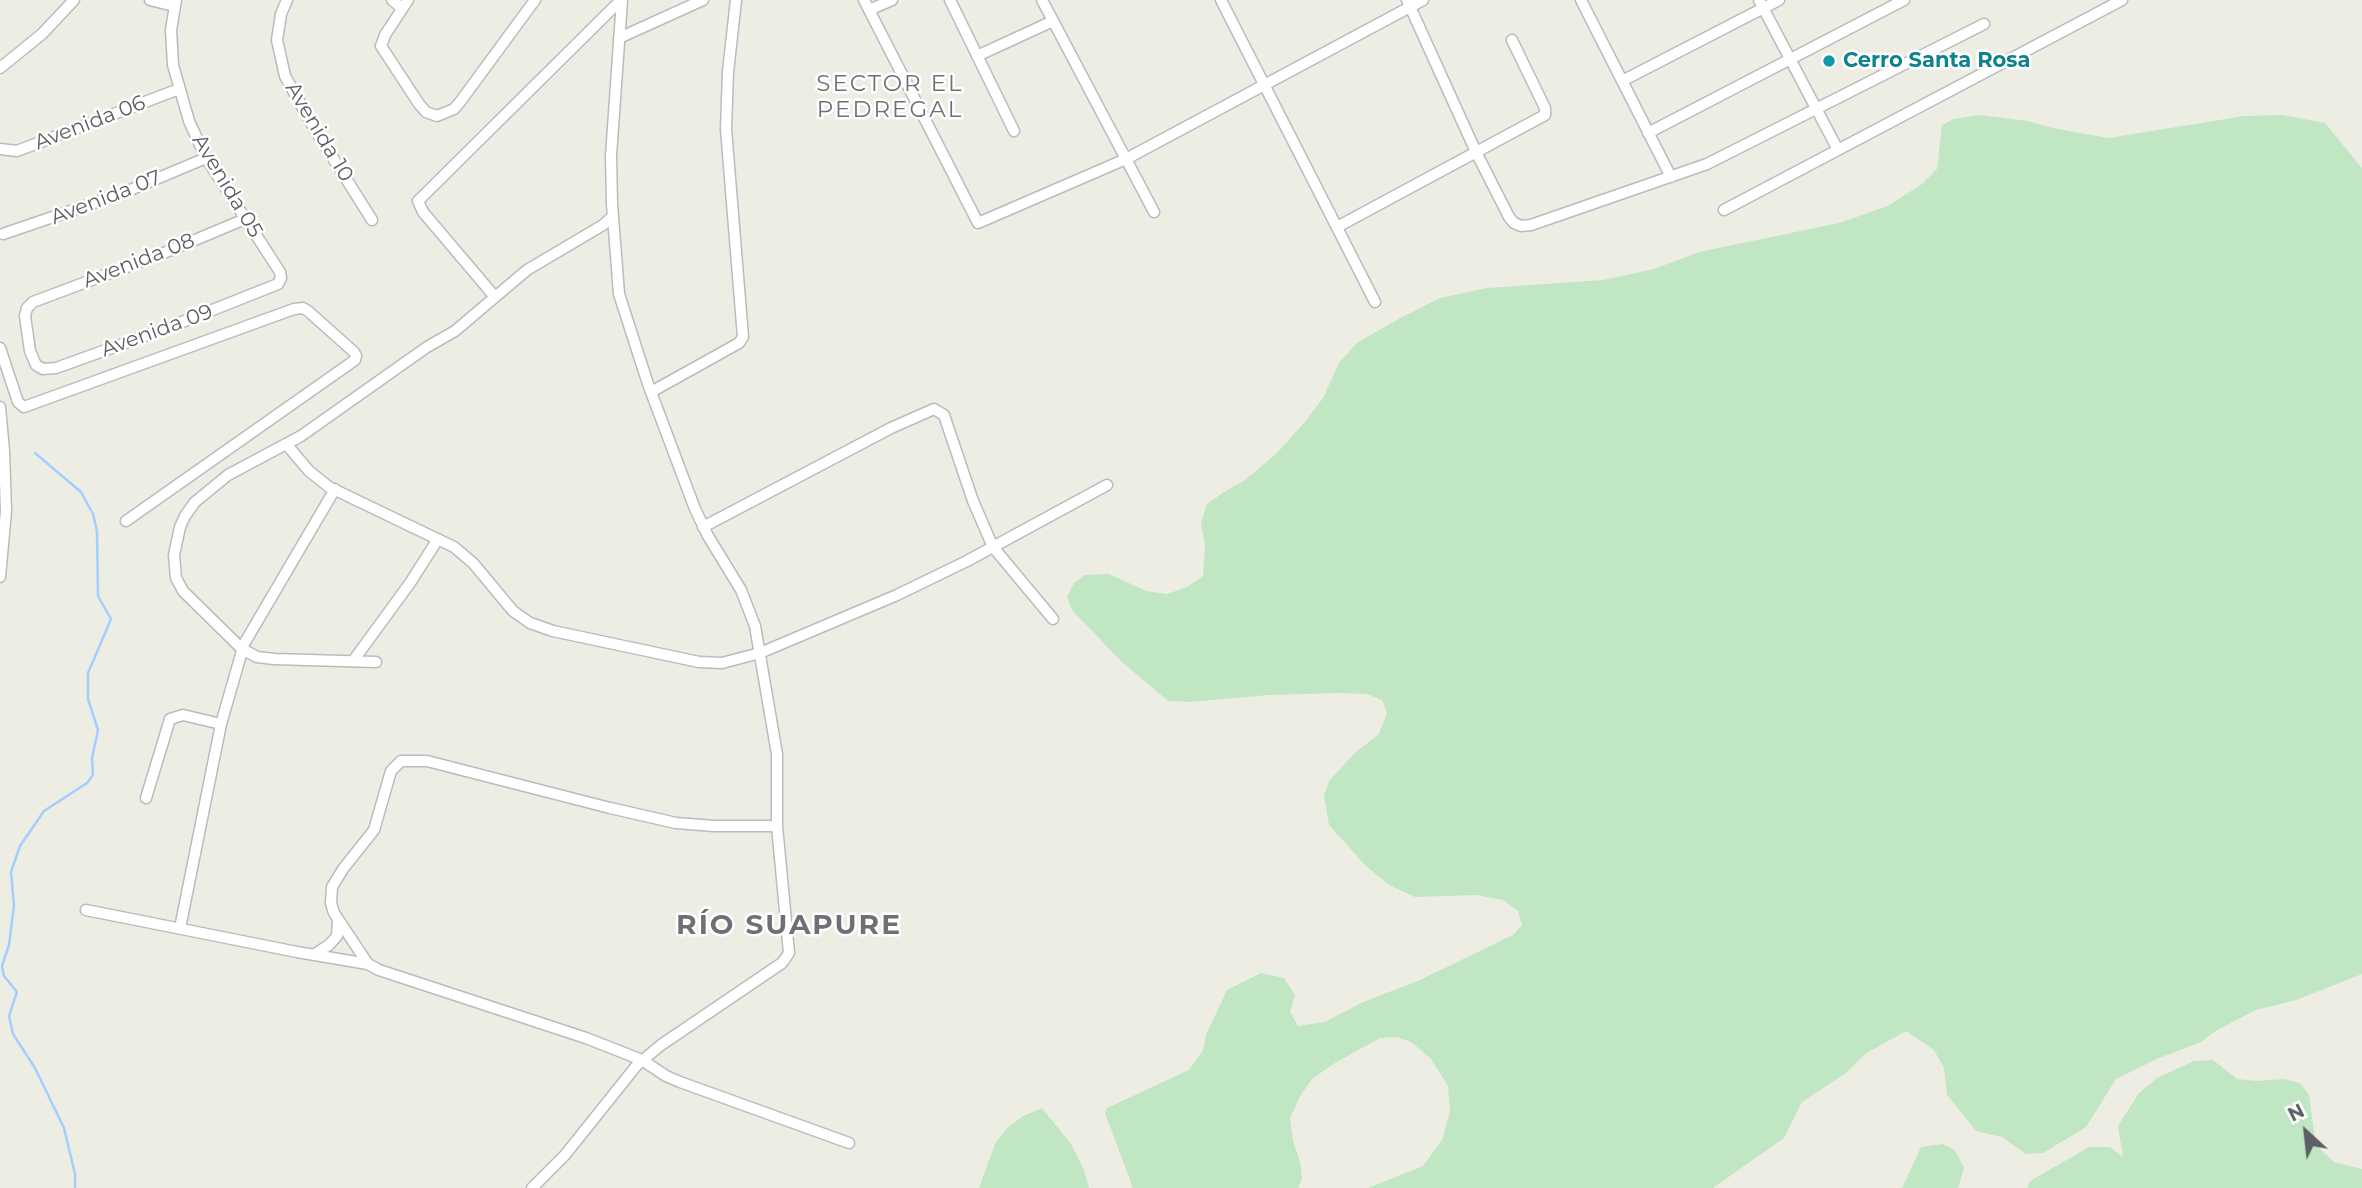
<!DOCTYPE html>
<meta charset="utf-8">
<style>
body{margin:0}
#map{position:relative;width:2362px;height:1188px;overflow:hidden;background:#eeede3;font-family:Montserrat,sans-serif}
canvas{display:block}
.north{position:absolute;left:2271px;top:1097px;width:70px;height:70px;-webkit-text-stroke:5px #fff;paint-order:stroke;rotate:333deg;font-size:19px;font-weight:700;line-height:28px;text-align:center;color:#5c5f64}
.north::after{content:'';display:block;margin:auto;width:24px;height:32px;background:#5c5f64;clip-path:polygon(50% 0,100% 100%,50% 72%,0 100%)}
</style>
<div id="map">
<canvas width="2362" height="1188"></canvas>
<div class="north">N</div>
</div>
<script>
const g = document.querySelector('canvas').getContext('2d');
g.lineJoin = 'round';
function fill(path, color) { g.fillStyle = color; g.fill(path, 'evenodd'); }
const toPath = rows => new Path2D(rows.map(r => 'M' + r).join(''));
function strokePath(path, color, width, dash) { g.strokeStyle = color; g.lineWidth = width; g.lineCap = dash ? 'butt' : 'round'; g.setLineDash(dash || []); g.stroke(path); }
function label(font, color, halo, rows, align = 'center') {
  g.font = font + ' Montserrat,sans-serif'; g.lineWidth = 5; g.setLineDash([]); g.textBaseline = 'middle'; g.strokeStyle = halo; g.fillStyle = color; for (const [text, x, y, turn = 0] of rows) {
    g.save(); g.translate(x, y); g.rotate((+turn || 0) * Math.PI / 180); g.textAlign = isNaN(turn) ? turn : align; if (halo) g.strokeText(text, 0, 0); g.fillText(text, 0, 0); g.restore();
  }
}
const green = toPath([
 [1980,115,2027,121,2057,129,2109,138,2244,116,2283,115,2325,123,2362,168,2362,974,2296,1000,2256,1010,2217,1030,2201,1042,2159,1058,2116,1079,2086,1127,2043,1153,2026,1154,2002,1137,1976,1131,1947,1095,1944,1068,1934,1050,1906,1031,1865,1054,1846,1073,1802,1102,1784,1138,1713,1188,1368,1188,1423,1166,1442,1140,1450,1111,1448,1086,1431,1059,1411,1042,1397,1037,1380,1038,1335,1063,1312,1079,1300,1096,1290,1118,1293,1141,1300,1162,1302,1179,1298,1188,1133,1188,1105,1113,1107,1108,1189,1070,1203,1050,1206,1035,1227,990,1261,973,1284,978,1295,995,1290,1012,1298,1026,1325,1022,1363,1002,1418,981,1513,935,1522,925,1518,911,1503,900,1476,895,1415,897,1389,885,1366,866,1329,825,1324,796,1329,781,1356,752,1379,734,1387,713,1382,700,1367,694,1339,693,1269,695,1190,702,1168,701,1121,661,1072,610,1067,597,1074,583,1085,575,1109,574,1146,591,1167,594,1187,587,1203,576,1205,547,1201,523,1207,504,1224,492,1245,480,1277,453,1304,423,1323,398,1339,363,1357,343,1393,322,1440,298,1487,288,1603,280,1654,269,1699,252,1839,223,1888,206,1922,184,1937,169,1942,125,1953,119],
 [2213,1060,2237,1079,2257,1081,2284,1079,2300,1083,2309,1095,2315,1139,2321,1150,2334,1162,2362,1169,2362,1188,2027,1188,2030,1181,2089,1147,2110,1147,2123,1157,2118,1126,2139,1093,2157,1078,2194,1061],
 [1042,1108,1071,1144,1084,1170,1089,1188,979,1188,995,1144,1006,1129,1023,1116],
 [1943,1144,1955,1150,1964,1168,1958,1188,1902,1188,1921,1147]
]);
const stream = toPath([
 [35,453,81,492,93,514,97,531,98,596,111,619,88,673,88,699,98,730,92,758,93,775,87,783,44,811,20,846,11,872,14,905,9,945,2,966,4,976,17,992,9,1016,13,1034,35,1068,64,1128,75,1174,75,1188]
]);
const street = toPath([
 [150,0,174,6],
 [176,0,171,30,173,65,189,121,206,158,280,272,281,278,278,284,167,328,56,368,43,369,36,365,30,351,25,316,27,308,33,302,164,253,245,219],
 [287,0,281,14,277,40,285,76,314,128,372,220],
 [392,0,402,8],
 [408,0,385,35,381,46,419,104,426,112,437,116,454,109,460,102,535,0],
 [864,0,978,223,1126,159,1423,0],
 [950,0,1014,131],
 [1042,0,1154,212],
 [1221,0,1375,302],
 [1407,0,1476,152,1509,217,1514,223,1521,226,1531,225,1707,164,1984,24],
 [1581,0,1671,177],
 [1759,0,1838,150],
 [869,10,892,0],
 [619,38,703,0],
 [977,56,1053,21],
 [0,68,42,34,74,0],
 [1622,81,1779,0],
 [1648,133,1904,0],
 [0,149,17,151,179,89],
 [1724,210,2122,0],
 [1337,227,1545,115,1545,108,1512,40],
 [3,234,123,193,206,158],
 [495,297,423,212,418,201,621,0],
 [0,348,18,402,24,407,294,309,303,308,308,311,354,352,356,356,355,360,126,521],
 [651,392,739,343,743,337,726,129,728,72,736,0],
 [0,407,4,451,6,511,0,577],
 [287,445,309,471,329,487,454,547,473,563,513,611,530,623,553,631,699,662,722,663,760,653,897,595,967,561,1107,485],
 [703,527,891,428,934,409,944,415,973,501,993,547,1053,619],
 [353,661,410,583,438,539],
 [376,662,274,659,257,657,242,649,183,591,176,578,174,555,180,527,185,516,195,502,228,475,301,436,427,347,455,331,527,270,603,225,613,216],
 [146,798,170,719,183,715,221,724],
 [86,910,297,952,368,964,379,970,586,1038,642,1060,666,1076,680,1082,849,1143],
 [180,928,221,724,244,644,335,489],
 [315,954,329,945,337,936,338,921],
 [368,964,334,913,331,903,332,887,343,869,374,830,391,771,401,761,427,761,610,808,676,823,714,826,777,826],
 [532,1188,565,1155,637,1065,661,1045,782,963,789,953,777,826,777,754,755,626,741,590,708,536,695,509,648,384,619,294,612,204,611,156,622,0]
]);
const markers = [
 [1829,61,7,"#0f9aa8"]
];
const cultureNames = [
 ["Cerro Santa Rosa",1843,61]
];
const streetNames = [
 ["Avenida 06",90,123,-21],
 ["Avenida 10",319,132,59],
 ["Avenida 05",227,186,59],
 ["Avenida 07",106,198,-21],
 ["Avenida 08",139,261,-21],
 ["Avenida 09",157,331,-20]
];
const neighbourhoodNames = [
 ["SECTOR EL",890,84],
 ["PEDREGAL",890,110]
];
const districtNames = [
 ["RÍO SUAPURE",789,926]
];
fill(green, '#c0e6c3');
strokePath(stream, '#a3cfff', 2.5);
strokePath(street, '#b9bbc0', 13);
strokePath(street, '#fff', 10);
for (const [x, y, r, color] of markers) { const dot = new Path2D(); dot.arc(x, y, r, 0, 2 * Math.PI); g.fillStyle = color; g.fill(dot); strokePath(dot, '#fff', 2.5); }
label('bold 21px', '#0d838f', '#fff', cultureNames, 'left');
label('21px', '#5c5f64', '#fff', streetNames);
g.letterSpacing = '2px';
label('23px', '#6d7176', '#fff', neighbourhoodNames);
g.letterSpacing = '0px';
g.letterSpacing = '2px';
label('bold 28px', '#6d7176', '#fff', districtNames);
g.letterSpacing = '0px';
</script>
